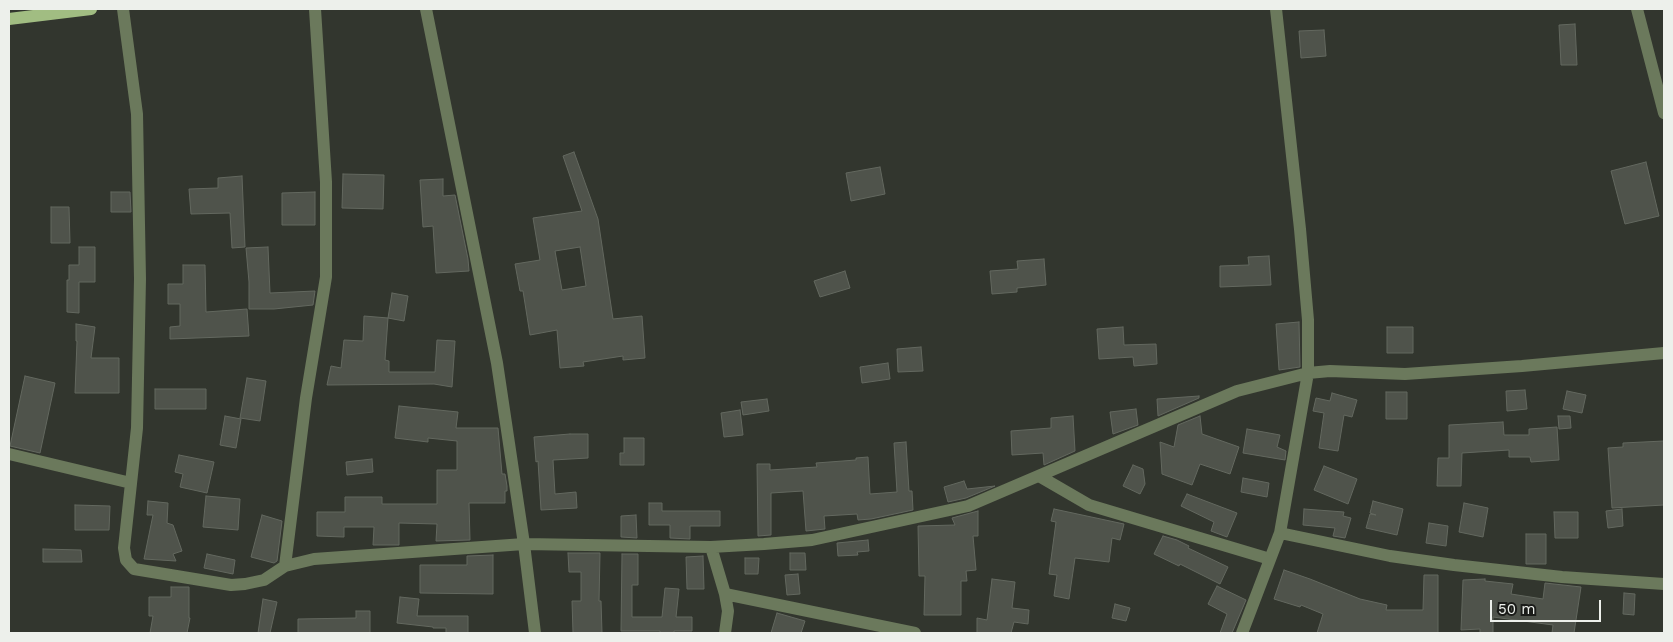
<!DOCTYPE html>
<style>
body{margin:0}
#map{position:relative;width:1673px;height:642px;overflow:hidden;background:#32362e;font-family:"Work Sans",sans-serif}
canvas{display:block}
.frame{position:absolute;inset:0;border:10px solid #edf0eb;pointer-events:none}
.scale{position:absolute;left:1490px;top:600px;width:111px;height:22px;box-sizing:border-box;border:2px solid #edf0eb;border-top:0;padding-left:6px;font-size:15px;line-height:18px;white-space:nowrap;color:#edf0eb;-webkit-text-stroke:4px #1b1c19;paint-order:stroke}
</style>
<div id="map">
<canvas width="1673" height="642"></canvas>
<div class="frame"></div>
<div class="scale">50 m</div>
</div>
<script>
const g = document.querySelector('canvas').getContext('2d');
g.lineJoin = 'round';
function fill(path, color) { g.fillStyle = color; g.fill(path, 'evenodd'); }
const toPath = rows => new Path2D(rows.map(r => 'M' + r).join(''));
function strokePath(path, color, width, dash) { g.strokeStyle = color; g.lineWidth = width; g.lineCap = dash ? 'butt' : 'round'; g.setLineDash(dash || []); g.stroke(path); }
const building = toPath([
 [1575,24,1577,65,1561,65,1559,25,1575,24],
 [1324,30,1326,56,1301,58,1299,31,1324,30],
 [574,152,598,219,613,319,642,316,645,358,623,360,623,356,583,362,584,366,560,368,557,330,530,335,523,291,520,291,515,264,540,260,533,218,582,211,563,156,574,152],
 [580,247,586,286,562,290,555,251,580,247],
 [1646,162,1659,216,1625,224,1611,171,1646,162],
 [880,167,885,194,851,201,846,173,880,167],
 [343,174,384,175,383,209,342,208,343,174],
 [242,176,245,247,232,248,230,213,191,214,189,189,218,188,218,178,242,176],
 [443,179,443,196,455,195,468,259,469,271,436,273,433,226,423,227,420,180,443,179],
 [111,192,130,192,131,212,111,212,111,192],
 [315,192,315,225,282,225,282,193,315,192],
 [51,207,69,207,70,243,51,243,51,207],
 [79,247,95,247,95,282,79,282,79,313,67,312,67,280,69,280,69,265,79,265,79,247],
 [268,247,270,293,315,291,313,305,274,309,249,309,249,282,246,248,268,247],
 [1269,256,1271,285,1220,287,1220,266,1249,265,1248,257,1269,256],
 [1044,259,1046,285,1017,288,1017,292,992,294,990,271,1018,269,1017,261,1044,259],
 [183,265,205,265,206,312,247,309,249,336,170,339,170,327,180,326,180,304,168,304,168,284,183,284,183,265],
 [845,271,850,288,820,297,814,281,845,271],
 [392,293,408,296,404,321,388,318,385,360,389,361,389,372,435,372,437,340,455,341,452,387,434,384,327,385,331,366,341,368,344,340,363,341,364,316,388,318,392,293],
 [1299,322,1300,367,1279,370,1276,324,1299,322],
 [76,324,95,327,91,358,119,358,119,393,75,393,77,341,76,341,76,324],
 [1123,327,1124,345,1156,344,1157,364,1134,366,1133,357,1099,359,1097,329,1123,327],
 [1387,327,1413,327,1413,353,1387,353,1387,327],
 [921,347,923,371,898,372,897,349,921,347],
 [888,363,890,379,862,383,860,367,888,363],
 [25,376,55,383,40,453,10,446,25,376],
 [247,378,266,381,260,421,240,418,247,378],
 [155,389,206,389,206,409,155,409,155,389],
 [1525,390,1527,409,1507,411,1506,391,1525,390],
 [1567,391,1586,395,1582,413,1563,409,1567,391],
 [1386,392,1407,392,1407,419,1386,419,1386,392],
 [1332,393,1357,400,1352,417,1344,415,1338,451,1319,448,1324,413,1313,411,1316,398,1330,401,1332,393],
 [1199,396,1199,398,1158,416,1157,399,1199,396],
 [767,399,769,411,743,415,741,402,767,399],
 [399,406,458,412,456,428,498,428,502,474,505,474,507,486,507,491,505,491,505,503,469,503,470,540,436,541,437,524,399,523,399,545,373,545,374,527,344,527,344,537,317,536,317,512,345,512,345,497,382,497,382,504,437,504,437,470,457,470,457,441,428,438,428,442,395,438,399,406],
 [1136,409,1138,425,1113,434,1110,412,1136,409],
 [740,410,743,435,724,437,721,413,740,410],
 [225,416,241,419,236,448,220,445,225,416],
 [1073,416,1075,451,1044,465,1043,453,1012,455,1011,431,1051,428,1051,418,1073,416],
 [1200,416,1202,434,1239,447,1230,474,1200,464,1192,485,1162,474,1160,442,1174,447,1178,425,1200,416],
 [1558,416,1570,416,1571,428,1559,429,1558,416],
 [1503,422,1504,435,1529,435,1529,429,1557,427,1559,460,1531,462,1530,457,1509,457,1509,450,1462,453,1461,486,1437,486,1438,458,1449,458,1449,425,1503,422],
 [1247,429,1280,435,1277,447,1286,451,1285,460,1243,453,1247,429],
 [570,434,588,434,588,458,553,460,555,494,576,492,577,508,541,510,538,461,536,462,534,437,570,434],
 [624,438,644,438,644,465,620,465,620,453,624,453,624,438],
 [1664,441,1664,505,1612,508,1608,448,1623,447,1623,443,1664,441],
 [906,442,909,491,912,491,913,510,871,519,858,520,857,514,824,516,825,529,806,531,803,491,771,493,771,535,758,536,757,464,770,464,770,470,817,467,816,463,856,460,856,458,868,457,870,494,897,492,894,443,906,442],
 [179,455,214,462,207,493,180,487,183,474,175,472,179,455],
 [372,459,373,472,347,475,346,462,372,459],
 [1133,465,1143,469,1145,484,1140,494,1123,486,1133,465],
 [1324,466,1357,479,1348,504,1314,490,1324,466],
 [1243,478,1269,483,1267,497,1241,492,1243,478],
 [964,481,967,489,995,486,966,498,948,502,944,487,964,481],
 [1187,494,1237,513,1227,537,1211,531,1214,522,1181,506,1187,494],
 [206,496,240,499,238,530,203,527,206,496],
 [148,501,168,503,167,523,173,525,182,551,173,554,176,561,144,559,153,515,147,515,148,501],
 [1373,501,1403,509,1397,535,1366,528,1370,514,1376,515,1370,513,1373,501],
 [649,503,662,503,662,511,720,511,720,526,690,526,690,539,670,538,670,525,649,525,649,503],
 [1464,503,1488,508,1483,537,1459,532,1464,503],
 [75,505,110,506,109,530,75,530,75,505],
 [1054,509,1124,524,1120,540,1112,538,1109,562,1075,558,1069,599,1054,596,1057,575,1049,574,1056,522,1051,521,1054,509],
 [1304,509,1344,512,1343,516,1351,518,1345,538,1333,536,1335,528,1303,525,1304,509],
 [1622,509,1623,526,1608,528,1606,511,1622,509],
 [978,511,978,536,973,536,976,570,966,571,967,581,961,581,961,615,924,615,925,576,919,576,918,526,955,525,952,518,978,511],
 [1554,512,1578,512,1578,538,1555,538,1554,512],
 [262,515,282,521,277,561,274,563,251,557,262,515],
 [636,515,637,538,621,537,621,516,636,515],
 [1429,523,1448,526,1446,546,1426,543,1429,523],
 [1526,534,1546,534,1546,564,1526,564,1526,534],
 [1163,536,1177,540,1189,546,1188,548,1228,567,1220,584,1180,564,1179,566,1154,554,1163,536],
 [868,540,869,551,857,552,858,555,838,556,837,543,868,540],
 [43,549,81,550,82,562,43,562,43,549],
 [568,553,600,553,599,601,601,601,602,633,573,633,572,601,581,601,581,572,569,572,568,553],
 [790,553,805,553,806,570,790,570,790,553],
 [207,554,235,560,233,574,204,568,207,554],
 [622,554,638,554,638,585,632,585,632,617,662,617,665,588,679,589,676,617,692,617,692,631,674,631,674,633,660,633,660,631,621,631,622,554],
 [493,555,493,594,420,593,420,565,467,565,467,556,493,555],
 [703,556,704,589,687,589,686,557,703,556],
 [745,558,759,558,758,574,745,574,745,558],
 [1284,570,1310,579,1360,599,1387,605,1386,610,1423,610,1424,575,1438,575,1438,633,1317,633,1323,614,1301,605,1300,607,1274,599,1284,570],
 [798,574,800,594,787,595,785,575,798,574],
 [992,579,1015,582,1012,608,1029,610,1028,624,1014,622,1011,633,977,633,977,618,987,620,992,579],
 [1485,579,1485,581,1513,584,1511,594,1543,599,1545,583,1581,587,1574,633,1552,633,1553,625,1493,617,1493,633,1480,633,1480,629,1461,630,1463,580,1485,579],
 [1217,586,1246,600,1232,633,1220,633,1227,614,1208,604,1217,586],
 [171,587,189,587,189,618,190,618,187,633,150,633,153,616,149,616,149,597,171,597,171,587],
 [1624,593,1635,594,1634,615,1623,614,1624,593],
 [400,597,419,599,417,616,468,616,468,633,446,633,446,628,433,628,433,627,397,623,400,597],
 [263,599,277,602,270,633,258,633,263,599],
 [1115,604,1130,608,1126,621,1112,618,1115,604],
 [356,611,370,611,370,633,298,633,298,619,356,618,356,611],
 [777,613,805,621,801,633,771,633,777,613]
]);
const minor = toPath([
 [123,9,137,114,140,279,137,428,124,548,126,560,134,569,231,585,245,584,264,580,285,566,314,559,524,544,711,547,764,544,812,540,968,506,1237,391,1308,373,1330,371,1405,374,1522,366,1664,353],
 [426,9,497,363,524,544,535,633],
 [1637,9,1664,113],
 [9,454,131,483],
 [1039,476,1089,505,1270,559],
 [1280,533,1390,556,1454,565,1562,577,1664,584],
 [711,547,725,594,728,611,725,633],
 [285,566,306,398,326,277,326,182,315,9],
 [725,594,915,633],
 [1242,633,1280,533,1308,373,1308,320,1300,229,1276,9]
]);
const major = toPath([
 [9,19,91,9]
]);
fill(building, '#4f534b');
strokePath(building, '#63685f', 1);
strokePath(minor, '#6b795c', 12);
strokePath(major, '#a1bd82', 12);
</script>
